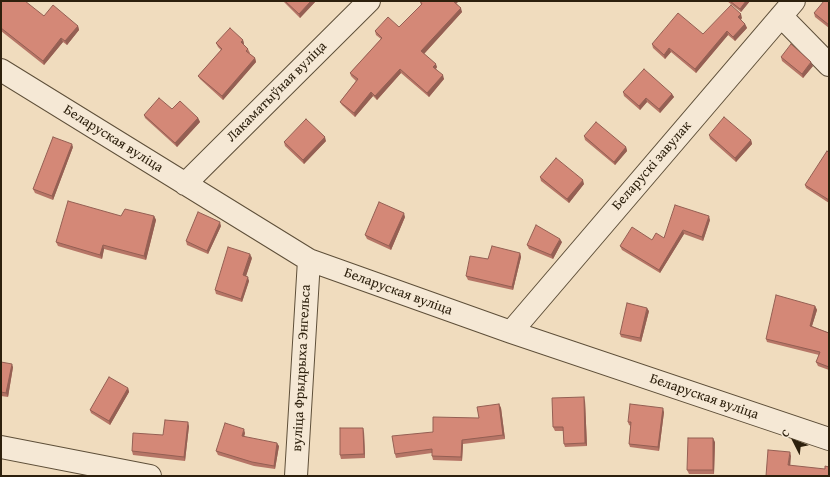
<!DOCTYPE html>
<meta charset="utf-8">
<style>
body{margin:0}
#map{position:relative;width:830px;height:477px;overflow:hidden;background:#f0dcbe;font-family:"Gentium Book Plus",serif}
canvas{display:block}
.frame{position:absolute;inset:0;border:2px solid #2d200d;pointer-events:none}
.north{position:absolute;left:774px;top:421px;width:40px;height:40px;-webkit-text-stroke:3px #f5e8d5;paint-order:stroke;rotate:312deg;font-size:11px;font-weight:700;line-height:16px;text-align:center;color:#2d200d}
.north::after{content:'';display:block;margin:auto;width:14px;height:18px;background:#2d200d;clip-path:polygon(50% 0,100% 100%,50% 72%,0 100%)}
</style>
<div id="map">
<canvas width="830" height="477"></canvas>
<div class="frame"></div>
<div class="north">С</div>
</div>
<script>
const g = document.querySelector('canvas').getContext('2d');
g.lineJoin = 'round';
const toPath = rows => new Path2D(rows.map(r => 'M' + r).join(''));
function strokePath(path, color, width, dash) { g.strokeStyle = color; g.lineWidth = width; g.lineCap = dash ? 'butt' : 'round'; g.setLineDash(dash || []); g.stroke(path); }
function fill(path, color) { g.fillStyle = color; g.fill(path, 'evenodd'); }
function label(font, color, halo, rows, align = 'center') {
  g.font = font + ' "Gentium Book Plus",serif'; g.lineWidth = 4; g.setLineDash([]); g.textBaseline = 'middle'; g.strokeStyle = halo; g.fillStyle = color; for (const [text, x, y, turn = 0] of rows) {
    g.save(); g.translate(x, y); g.rotate((+turn || 0) * Math.PI / 180); g.textAlign = isNaN(turn) ? turn : align; if (halo) g.strokeText(text, 0, 0); g.fillText(text, 0, 0); g.restore();
  }
}
const street = toPath([
 [781,16,829,65],
 [1,70,309,260,511,332,829,439],
 [185,184,369,1],
 [511,332,794,1],
 [1,447,150,476],
 [296,476,309,260]
]);
const wall = toPath([
 [1,1,44,16,78,26,79,30,67,45,63,42,44,65,1,31],
 [283,1,316,1,300,18],
 [420,1,457,4,462,12,424,54,437,67,436,69,444,79,429,97,401,73,377,100,373,96,355,117,342,105,340,102,356,81,351,76,350,73,381,39,376,35,375,31,399,27,421,5],
 [727,1,750,1,741,12],
 [829,1,829,28,815,17,814,13],
 [742,18,741,20,745,24,747,28,735,41,728,35,696,73,671,52,665,59,653,48,652,44,703,34],
 [243,40,244,44,243,45,248,49,250,53,249,53,255,58,256,62,223,100,200,79,198,76,221,50,218,47,216,43],
 [781,57,813,66,803,78,782,61],
 [623,92,672,94,674,97,660,113,647,102,640,110,624,96],
 [172,109,198,118,200,122,177,147,145,118,144,115],
 [709,135,751,140,752,144,736,162,710,139],
 [584,136,626,147,627,151,615,165,585,140],
 [326,141,304,164,285,146,284,142],
 [73,147,53,200,35,193,33,189],
 [829,153,829,203,806,188,805,185],
 [540,177,584,184,569,203,541,181],
 [121,216,154,216,156,220,146,260,104,249,102,259,58,246,56,242],
 [405,217,391,250,367,239,365,235],
 [710,220,703,241,684,234,660,273,622,250,620,246,664,238],
 [221,226,208,254,187,245,186,241],
 [562,242,553,259,529,249,527,245],
 [520,253,521,257,513,290,468,280,466,276,488,259],
 [252,258,246,276,249,281,242,302,216,294,215,290],
 [815,306,817,310,812,326,829,333,829,370,818,366,816,362,819,355,767,342,766,339],
 [649,311,641,342,621,337,620,334],
 [1,362,13,367,8,397,1,396],
 [128,388,129,392,110,425,91,413,90,410],
 [585,401,587,446,565,447,564,444,563,431,555,431,553,427],
 [499,404,501,408,505,439,463,444,462,461,433,460,432,456,432,453,396,458,395,454,433,432,479,418],
 [664,412,659,451,630,447,629,444,631,426,629,425,628,422],
 [189,426,185,461,133,455,132,451,163,435],
 [364,432,365,458,341,459,340,455],
 [245,433,244,437,279,446,275,469,254,466,218,455,216,451],
 [715,442,714,474,689,474,687,470]
]);
const shadedWall = toPath([
 [311,1,316,1,300,18,299,14],
 [454,1,459,1,455,5,454,2],
 [746,1,750,1,741,12,740,9],
 [461,8,462,12,423,55,421,51],
 [741,14,742,18,739,21,738,17],
 [745,24,747,28,735,41,733,37],
 [78,26,79,30,67,45,65,41],
 [727,31,728,35,696,73,695,69],
 [61,38,63,42,44,65,43,61],
 [243,40,244,44,242,46,241,42],
 [669,48,671,52,665,59,664,55],
 [255,58,256,62,223,100,222,96],
 [811,62,813,66,803,78,802,74],
 [436,64,437,67,434,71,433,67],
 [400,69,401,73,377,100,375,96],
 [443,75,444,79,429,97,427,93],
 [371,92,373,96,355,117,354,113],
 [672,94,674,97,660,113,659,109],
 [646,98,647,102,640,110,639,106],
 [198,118,200,122,177,147,175,143],
 [325,137,326,141,304,164,303,160],
 [751,140,752,144,736,162,735,158],
 [72,144,73,147,53,200,52,196],
 [626,147,627,151,615,165,614,162],
 [583,180,584,184,569,203,567,199],
 [404,213,405,217,391,250,389,246],
 [154,216,156,220,146,260,144,256],
 [709,216,710,220,703,241,702,237],
 [220,222,221,226,208,254,207,251],
 [683,230,684,234,660,273,659,270],
 [560,239,562,242,553,259,551,255],
 [103,245,104,249,102,259,100,255],
 [520,253,521,257,513,290,512,287],
 [250,254,252,258,245,279,243,275],
 [248,277,249,281,242,302,241,299],
 [815,306,817,310,811,329,810,326],
 [647,308,649,311,641,342,640,338],
 [12,364,13,367,8,397,6,393],
 [128,388,129,392,110,425,109,421],
 [584,397,585,401,587,446,585,443],
 [499,404,501,408,505,439,503,435],
 [663,408,664,412,659,451,658,447],
 [188,422,189,426,185,461,184,457],
 [363,428,364,432,365,458,364,454],
 [244,429,245,433,243,440,242,436],
 [713,438,715,442,714,474,713,470],
 [462,440,463,444,462,461,461,457],
 [277,443,279,446,275,469,274,466],
 [790,452,791,456,790,469,788,465]
]);
const building = toPath([
 [1,1,25,1,44,16,53,5,78,26,65,41,61,38,43,61,1,28,1,1],
 [285,1,311,1,299,14,285,1],
 [420,1,454,1,454,2,461,8,421,51,436,64,433,67,443,75,427,93,400,69,375,96,371,92,354,113,340,102,358,79,350,73,382,38,375,31,388,17,399,27,422,4,420,1],
 [730,1,746,1,740,9,730,1],
 [824,1,829,1,829,25,814,13,824,1],
 [731,5,741,14,738,17,745,24,733,37,727,31,695,69,669,48,664,55,652,44,678,13,703,34,731,5],
 [230,28,243,40,241,42,248,49,246,51,255,58,222,96,198,76,222,49,216,43,230,28],
 [791,44,811,62,802,74,781,57,791,44],
 [644,69,672,94,659,109,646,98,639,106,623,92,644,69],
 [159,98,172,109,180,101,198,118,175,143,144,115,159,98],
 [724,117,751,140,735,158,709,135,724,117],
 [306,119,325,137,303,160,284,142,306,119],
 [596,122,626,147,614,162,584,136,596,122],
 [53,137,72,144,52,196,33,189,53,137],
 [827,151,829,153,829,200,805,185,827,151],
 [556,158,583,180,567,199,540,177,556,158],
 [68,201,121,216,125,209,154,216,144,256,103,245,100,255,56,242,68,201],
 [379,202,404,213,389,246,365,235,379,202],
 [675,205,709,216,702,237,683,230,659,270,620,246,632,227,652,240,656,233,664,238,675,205],
 [198,212,220,222,207,251,186,241,198,212],
 [536,225,560,239,551,255,527,245,536,225],
 [492,246,520,253,512,287,466,276,470,256,488,259,492,246],
 [228,247,250,254,243,275,248,277,241,299,215,290,228,247],
 [776,295,815,306,810,326,829,333,829,367,816,362,820,352,766,339,776,295],
 [627,303,647,308,640,338,620,334,627,303],
 [1,362,12,364,6,393,1,392,1,362],
 [109,377,128,388,109,421,90,410,109,377],
 [584,397,585,443,564,444,563,427,553,427,552,398,584,397],
 [499,404,503,435,462,440,461,457,432,456,432,449,395,454,392,436,433,432,433,417,479,418,477,407,499,404],
 [630,404,663,408,658,447,629,444,631,422,628,422,630,404],
 [165,420,188,422,184,457,132,451,133,433,163,435,165,420],
 [225,423,244,429,242,436,277,443,274,466,252,462,216,451,225,423],
 [340,428,363,428,364,454,340,455,340,428],
 [688,438,713,438,713,470,687,470,688,438],
 [768,450,790,452,788,465,825,469,825,466,829,467,829,476,766,476,768,450]
]);
const streetNames = [
 ["Лакаматыўная вуліца",277,92,-45],
 ["Беларуская вуліца",113,139,32],
 ["Беларускі завулак",652,166,-49],
 ["Беларуская вуліца",398,292,20],
 ["вуліца Фрыдрыха Энгельса",302,368,-87],
 ["Беларуская вуліца",704,397,19]
];
strokePath(street, '#5e4f39', 24);
strokePath(street, '#f5e8d5', 22);
fill(wall, '#b67566');
fill(shadedWall, '#945f53');
fill(building, '#d48877');
strokePath(building, '#945f53', 1);
label('14px', '#2d200d', '#f5e8d5', streetNames);
</script>
